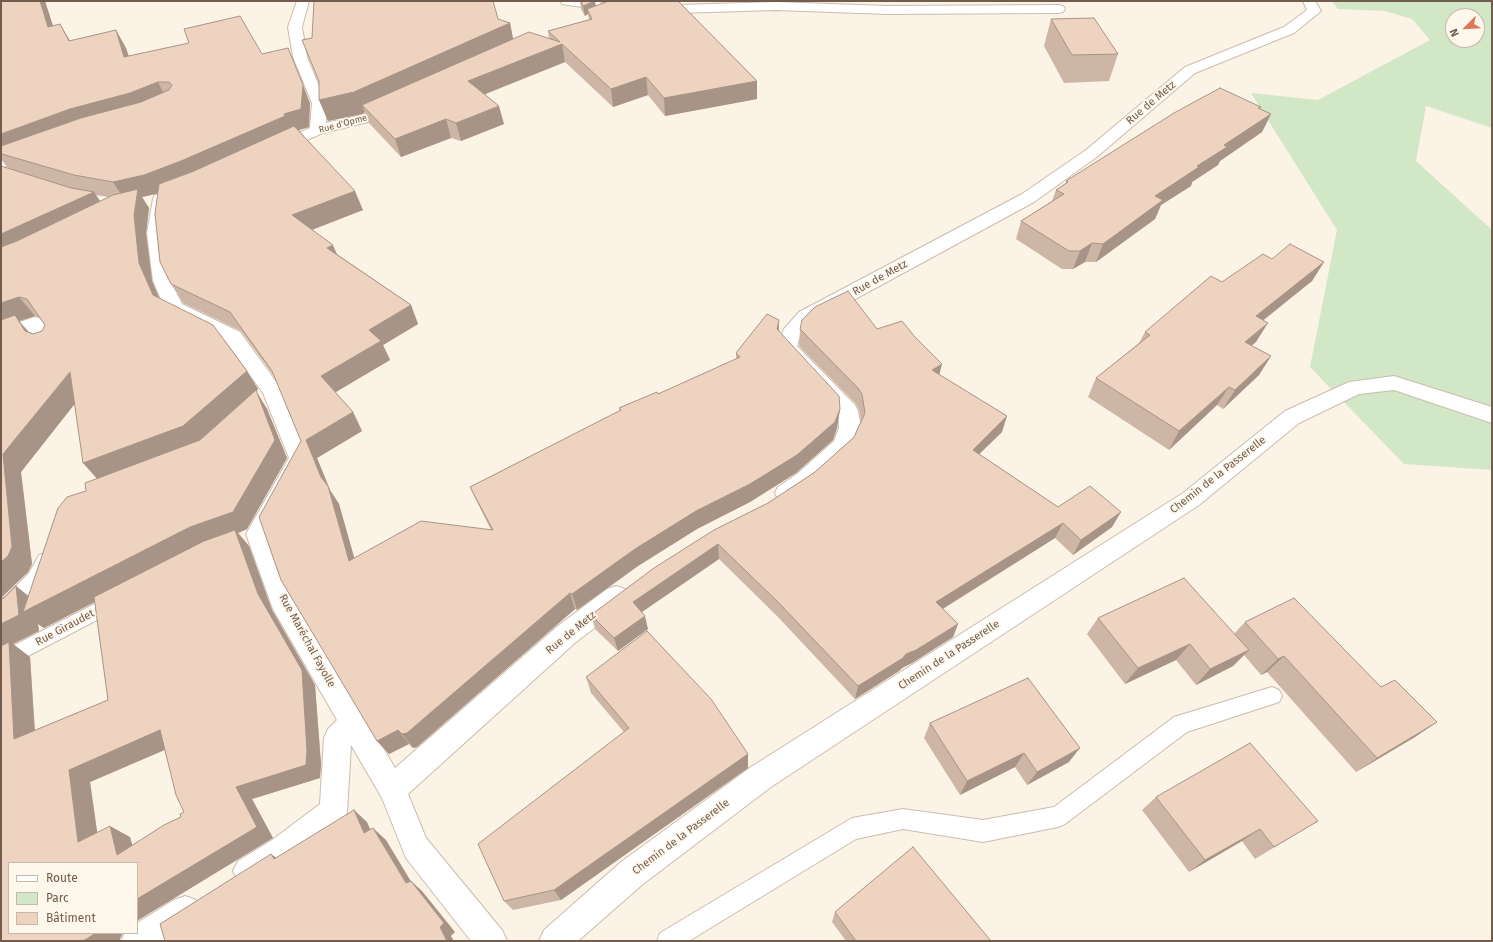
<!DOCTYPE html>
<meta charset="utf-8">
<style>
body{margin:0}
#map{position:relative;width:1493px;height:942px;overflow:hidden;background:#fbf3e6;font-family:"Fira Sans",sans-serif}
canvas{display:block}
.frame{position:absolute;inset:0;border:2px solid #725c4d;pointer-events:none}
.legend{position:absolute;left:8px;top:862px;width:130px;height:72px;box-sizing:border-box;background:#fef7ec;border:1px solid #c6b9ac;margin:0;padding:5px 7px;list-style:none;font-size:12px;color:#725c4d}
.legend li{display:flex;align-items:center;gap:8px;height:20px}
.legend b{width:20px;border:1px solid #c6b9ac}
.north{position:absolute;left:1445px;top:8px;width:40px;height:40px;box-sizing:border-box;background:#fef7ec;border:1px solid #c6b9ac;border-radius:50%;rotate:246deg;font-size:11px;font-weight:700;line-height:16px;text-align:center;color:#725c4d}
.north::after{content:'';display:block;margin:auto;width:14px;height:18px;background:#dc7854;clip-path:polygon(50% 0,100% 100%,50% 72%,0 100%)}
</style>
<div id="map">
<canvas width="1493" height="942"></canvas>
<div class="frame"></div>
<ul class="legend">
<li><b style="height:5px;background:#fff"></b>Route</li>
<li><b style="height:11px;background:#d2e7c6"></b>Parc</li>
<li><b style="height:11px;background:#eed4c0"></b>Bâtiment</li>
</ul>
<div class="north">N</div>
</div>
<script>
const g = document.querySelector('canvas').getContext('2d');
g.lineJoin = 'round';
function fill(path, color) { g.fillStyle = color; g.fill(path, 'evenodd'); }
const toPath = rows => new Path2D(rows.map(r => 'M' + r).join(''));
function strokePath(path, color, width, dash) { g.strokeStyle = color; g.lineWidth = width; g.lineCap = dash ? 'butt' : 'round'; g.setLineDash(dash || []); g.stroke(path); }
function label(font, color, halo, rows, align = 'center') {
  g.font = font + ' "Fira Sans",sans-serif'; g.lineWidth = 3.5; g.setLineDash([]); g.textBaseline = 'middle'; g.strokeStyle = halo; g.fillStyle = color; for (const [text, x, y, turn = 0] of rows) {
    g.save(); g.translate(x, y); g.rotate((+turn || 0) * Math.PI / 180); g.textAlign = isNaN(turn) ? turn : align; if (halo) g.strokeText(text, 0, 0); g.fillText(text, 0, 0); g.restore();
  }
}
const green = toPath([
 [1332,1,1492,1,1492,128,1426,106,1416,161,1492,230,1492,470,1404,464,1310,367,1337,230,1251,93,1318,100,1430,40,1412,19,1385,11,1338,9],
 [1453,16,1477,16,1477,40,1453,40]
]);
const service = toPath([
 [116,593,122,595,125,601,122,607,1,670,1,652,116,593],
 [1272,687,1279,690,1282,696,1279,702,1187,732,1065,824,1058,827,983,842,903,829,856,839,689,941,657,941,660,933,852,818,903,809,983,820,1054,807,1174,717,1272,687]
]);
const minor = toPath([
 [297,1,309,1,302,27,307,57,326,103,326,123,362,115,394,102,399,103,401,106,399,109,372,121,323,133,276,153,270,151,268,148,270,145,310,128,312,103,293,57,288,27,297,1],
 [561,1,596,1,614,7,776,2,887,6,1058,5,1063,6,1065,9,1063,12,1058,13,887,14,776,10,613,15,595,9,562,4,561,1],
 [1303,1,1315,1,1321,11,1294,33,1195,73,1098,156,1034,202,813,322,800,336,797,346,855,405,858,411,861,428,850,452,813,486,794,499,786,502,778,499,775,493,778,487,797,474,834,441,839,428,838,414,777,347,784,329,799,312,1022,194,1086,150,1185,67,1284,27,1307,10,1303,1],
 [32,147,38,149,40,152,38,155,1,168,1,158,32,147],
 [161,194,167,195,169,199,165,233,171,281,182,304,240,332,282,390,311,458,270,534,293,597,395,768,558,626,607,589,616,586,625,589,628,597,625,605,576,642,408,794,426,838,502,930,507,941,471,941,406,858,382,798,351,745,347,812,343,822,292,860,258,881,248,886,238,881,233,871,238,861,272,840,320,804,324,738,328,729,337,720,273,609,246,534,289,458,263,393,226,342,167,313,165,308,153,281,147,233,153,199,155,195,161,194],
 [35,317,42,319,56,339,59,344,56,349,49,351,42,349,31,332,1,342,1,328,35,317],
 [1394,376,1492,407,1492,423,1394,390,1359,394,1299,423,1199,505,771,787,643,884,578,941,539,941,544,930,621,862,751,767,1183,493,1285,411,1349,382,1394,376],
 [47,552,55,555,59,562,47,587,24,612,1,622,1,599,6,596,29,573,39,555,47,552],
 [185,896,196,900,200,911,196,922,165,941,121,941,125,933,137,933,137,923,174,900,185,896]
]);
const wall = toPath([
 [1,1,45,1,53,26,60,24,70,41,126,48,129,56,262,54,310,103,309,127,299,130,363,210,312,230,337,254,411,305,418,324,383,345,390,360,335,392,353,412,362,431,317,458,330,490,339,504,354,558,491,530,478,504,470,487,620,411,619,408,658,394,736,359,736,353,779,332,840,409,837,428,833,440,796,473,750,502,697,529,638,566,577,610,575,609,417,747,413,748,409,744,389,754,377,741,301,441,276,379,241,331,183,303,171,284,158,193,142,197,149,208,146,233,152,281,159,298,247,371,258,389,256,391,267,409,287,458,247,529,238,533,249,546,272,610,315,685,321,764,320,778,252,799,273,838,9,863,120,940,1,941,4,598,16,586,28,596,86,491,97,478,74,404,21,472,32,564,28,572,1,598,10,169,7,167,1,159],
 [96,195,108,197,100,201],
 [35,316,39,317,45,325,42,331,33,334,30,333,19,321],
 [95,602,108,700,35,730,30,657,13,644,39,631,38,624,44,628],
 [165,750,184,812,181,817,132,845,130,837,97,832,90,782],
 [580,1,593,1,596,6,605,2,601,1,678,1,757,81,757,99,665,116,648,95,613,107,565,62,485,94,504,124,461,141,451,138,401,157,369,123,365,112,362,114,328,121,319,100,319,82,302,40,312,38,498,19,510,23,513,39,549,39,548,31,589,20,588,14,585,16,581,9],
 [1051,19,1118,54,1109,81,1064,83,1044,46],
 [1260,109,1271,114,1262,132,1220,161,1218,165,1192,182,1191,186,1161,205,1155,219,1096,262,1085,262,1073,269,1062,269,1016,239,1021,221,1052,201,1056,190,1066,183,1066,181],
 [1272,259,1324,262,1312,281,1263,320,1256,342,1251,345,1271,356,1259,375,1223,409,1217,405,1169,450,1088,397,1096,378,1139,343,1145,332,1222,282],
 [800,329,877,329,940,375,1002,432,979,454,1058,507,1112,527,1073,555,1055,538,943,609,958,624,953,637,912,663,902,668,899,671,855,699,777,616,719,559,642,612,648,629,618,651,595,629,591,615,768,503,815,472,854,437,861,421,859,410,856,404,799,346],
 [1098,618,1234,634,1245,622,1381,687,1437,722,1415,737,1356,772,1267,672,1261,675,1244,655,1233,666,1196,685,1176,660,1125,684,1087,634],
 [586,677,748,754,748,768,561,900,513,910,504,901,624,732,591,693],
 [930,723,1069,762,1027,785,1015,767,960,795,924,738],
 [1156,797,1318,821,1255,859,1242,841,1189,872,1142,810],
 [835,912,991,941,846,941,832,922]
]);
const shadedWall = toPath([
 [40,1,45,1,59,45,48,27],
 [595,1,597,11,587,9,588,14,585,16,583,6],
 [510,23,514,44,362,105,365,112,362,114,328,121,319,100],
 [60,24,70,41,69,41],
 [116,30,126,48,134,75,124,57],
 [562,44,565,62,473,99,468,81],
 [646,77,648,95,613,107,611,89],
 [757,81,757,99,665,116,664,98],
 [158,82,167,100,1,154,1,134,70,109],
 [303,85,310,103,309,127,292,132,191,180,156,194,142,197,149,208,146,233,152,281,166,314,153,295,139,263,125,200,113,182,284,114],
 [499,106,504,124,461,141,456,123],
 [1271,114,1262,132,1220,161,1218,165,1192,182,1191,186,1161,205,1155,219,1096,262,1103,244,1155,196,1197,166,1224,145],
 [446,119,451,138,401,157,395,139],
 [355,191,363,210,301,234,292,215],
 [94,192,106,210,1,259,1,234],
 [1092,243,1085,262,1073,269,1080,251],
 [333,245,341,264,327,248],
 [1324,262,1312,281,1245,335,1256,316],
 [19,297,35,316,19,321,30,334,1,327,1,303],
 [411,305,418,324,383,345,390,360,331,395,321,376,369,330],
 [779,320,779,339,777,329],
 [1268,323,1256,342,1234,361,1245,342],
 [1271,356,1259,375,1223,409,1235,390],
 [942,364,938,380,932,370],
 [247,371,258,389,256,391,267,409,287,458,247,529,238,533,249,546,272,610,315,685,321,764,320,778,252,799,273,838,137,921,137,899,236,787,205,545,44,628,38,624,39,631,13,644,30,657,36,752,14,739,1,650,1,624,16,586,36,602,196,444,99,481,83,463],
 [70,372,85,391,21,472,32,564,28,572,1,598,1,562,3,454],
 [1229,387,1217,405,1169,450,1179,431],
 [840,409,837,428,833,440,796,473,750,502,697,529,638,566,577,610,572,594,635,549],
 [353,412,362,431,317,458,330,490,339,504,360,578,349,561,321,477,306,440],
 [1007,416,1002,432,968,465,973,450],
 [1121,512,1112,527,1073,555,1081,540],
 [1063,523,1055,538,931,616,936,602],
 [718,544,719,559,636,616,633,602],
 [570,593,575,609,417,747,413,748,402,734],
 [645,616,648,629,618,651,614,638],
 [958,624,953,637,912,663,902,668,899,671,855,699,858,686,906,654],
 [1190,644,1176,660,1125,684,1138,668],
 [1249,650,1233,666,1196,685,1210,669],
 [1284,656,1267,672,1261,675,1278,659],
 [1437,722,1415,737,1356,772,1377,758],
 [160,730,178,744,90,782,100,852,78,842,69,770],
 [398,730,409,744,389,754,377,741],
 [1080,748,1069,762,1027,785,1037,772],
 [1024,753,1015,767,960,795,967,781],
 [748,754,748,768,561,900,554,890],
 [354,810,367,822,377,845,364,833],
 [110,826,130,837,138,865,117,855],
 [373,828,386,840,418,893,406,883],
 [1260,829,1242,841,1189,872,1205,860],
 [271,854,287,865,274,859],
 [411,881,422,891,455,932,451,936,454,941,447,941],
 [96,933,123,933,119,941,83,941]
]);
const building = toPath([
 [1,1,40,1,48,27,60,24,69,41,116,30,124,57,189,43,184,29,240,16,262,54,288,48,303,85,301,109,284,114,285,116,181,161,144,175,113,182,74,175,2,154,1,154,1,146,81,118,141,102,169,90,172,85,169,82,158,82,130,93,70,109,1,134,1,1],
 [314,1,493,1,498,19,510,23,354,92,319,100,319,81,302,40,312,38,314,1],
 [581,1,595,1,583,6,581,1],
 [609,1,678,1,757,81,664,98,646,77,611,89,562,44,468,81,499,106,456,123,446,119,395,139,362,105,529,32,560,42,548,31,592,19,587,9,609,1],
 [1094,18,1118,54,1072,55,1051,19,1094,18],
 [1220,88,1261,107,1258,108,1271,114,1224,145,1227,147,1197,166,1199,167,1155,196,1163,200,1103,244,1092,243,1080,251,1069,251,1021,221,1064,194,1056,190,1068,182,1066,181,1174,113,1220,88],
 [294,126,355,191,292,215,333,245,327,248,411,305,369,330,381,341,321,376,353,412,306,440,321,477,328,486,349,561,421,521,493,530,470,487,621,410,619,408,657,392,658,394,740,357,736,353,767,314,779,320,777,329,839,396,840,409,835,422,797,455,750,484,696,511,635,549,572,594,570,593,407,733,402,734,398,730,377,741,281,580,259,517,301,441,272,371,230,312,171,284,160,262,155,214,159,184,194,171,294,126],
 [1,166,71,188,94,192,1,234,1,166],
 [138,189,134,215,139,263,153,295,213,325,247,371,183,426,83,463,70,372,3,454,12,547,8,556,1,562,1,320,15,315,25,331,33,334,42,331,45,325,27,299,19,297,1,303,1,247,17,241,113,195,138,189],
 [1290,244,1324,262,1256,316,1268,323,1245,342,1271,356,1235,390,1229,387,1179,431,1096,378,1150,335,1145,332,1211,276,1222,282,1263,254,1272,259,1290,244],
 [848,291,877,329,902,321,915,337,942,364,932,370,1007,416,973,450,1058,507,1090,486,1121,512,1081,540,1063,523,936,602,958,624,916,650,906,654,903,658,858,686,778,602,718,544,633,602,645,616,614,638,591,615,654,568,714,530,768,503,815,472,854,437,865,413,862,394,858,388,800,329,802,320,815,307,848,291],
 [256,390,275,440,233,512,190,527,23,612,58,508,67,497,86,491,85,483,200,440,256,390],
 [235,530,258,594,302,670,307,751,306,765,236,787,257,827,137,899,137,863,9,863,9,933,96,933,83,941,1,941,1,646,9,642,14,739,108,700,94,597,204,541,235,530],
 [160,730,176,795,184,812,180,814,181,817,164,825,117,855,110,826,78,842,69,770,160,730],
 [1184,578,1249,650,1210,669,1190,644,1138,668,1098,618,1184,578],
 [16,586,19,615,1,624,1,599,4,598,16,586],
 [1294,598,1381,687,1395,680,1437,722,1377,758,1284,656,1278,659,1245,622,1294,598],
 [647,631,711,699,748,754,554,890,504,901,478,844,629,728,586,677,647,631],
 [1028,678,1080,748,1037,772,1024,753,967,781,930,723,1028,678],
 [1250,743,1318,821,1274,847,1260,829,1205,860,1156,797,1250,743],
 [354,810,364,833,373,828,406,883,411,881,444,923,440,927,447,941,165,941,160,924,271,854,274,859,354,810],
 [913,847,991,941,856,941,835,912,913,847]
]);
const farStreetnames = [
 ["Rue d'Opme",343,124,-15]
];
const streetNames = [
 ["Rue de Metz",1151,103,-40],
 ["Rue de Metz",880,278,-29],
 ["Chemin de la Passerelle",1218,475,-38],
 ["Rue Giraudet",65,628,-28],
 ["Rue de Metz",571,633,-39],
 ["Rue Maréchal Fayolle",307,641,61],
 ["Chemin de la Passerelle",949,655,-33],
 ["Chemin de la Passerelle",681,837,-37]
];
fill(green, '#d2e7c6');
strokePath(service, '#ccbcad', 2);
strokePath(minor, '#ccbcad', 2);
fill(service, '#fff');
fill(minor, '#fff');
fill(wall, '#cdb6a5');
fill(shadedWall, '#a79486');
fill(building, '#eed4c0');
strokePath(building, '#a79486', 1);
label('9px', '#725c4d', '#fef7ec', farStreetnames);
label('11px', '#725c4d', '#fef7ec', streetNames);
</script>
